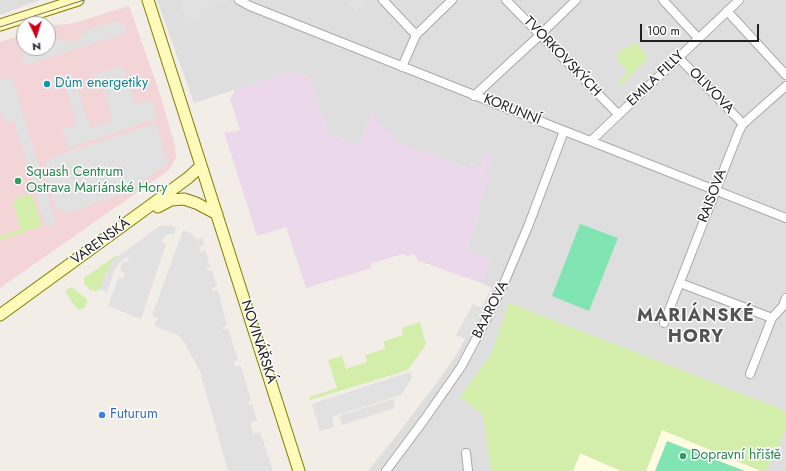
<!DOCTYPE html>
<meta charset="utf-8">
<style>
body{margin:0}
#map{position:relative;width:786px;height:471px;overflow:hidden;background:#f2ede7;font-family:Jost,sans-serif}
canvas{display:block}
.north{position:absolute;left:16px;top:16px;width:40px;height:40px;box-sizing:border-box;background:#fff;border:1px solid #a6a6a6;border-radius:50%;rotate:176deg;font-size:11px;font-weight:700;line-height:16px;text-align:center;color:#212121}
.north::after{content:'';display:block;margin:auto;width:14px;height:18px;background:#d10018;clip-path:polygon(50% 0,100% 100%,50% 72%,0 100%)}
.scale{position:absolute;left:640px;top:24px;width:119px;height:18px;box-sizing:border-box;border:2px solid #212121;border-top:0;padding-left:5px;font-size:12px;line-height:14px;white-space:nowrap;color:#212121;-webkit-text-stroke:3px #fff;paint-order:stroke}
</style>
<div id="map">
<canvas width="786" height="471"></canvas>
<div class="north">N</div>
<div class="scale">100 m</div>
</div>
<script>
const g = document.querySelector('canvas').getContext('2d');
g.lineJoin = 'round';
function fill(path, color) { g.fillStyle = color; g.fill(path, 'evenodd'); }
const toPath = rows => new Path2D(rows.map(r => 'M' + r).join(''));
function strokePath(path, color, width, dash) { g.strokeStyle = color; g.lineWidth = width; g.lineCap = dash ? 'butt' : 'round'; g.setLineDash(dash || []); g.stroke(path); }
function label(font, color, halo, rows, align = 'center') {
  g.font = font + ' Jost,sans-serif'; g.lineWidth = 3; g.setLineDash([]); g.textBaseline = 'middle'; g.strokeStyle = halo; g.fillStyle = color; for (const [text, x, y, turn = 0] of rows) {
    g.save(); g.translate(x, y); g.rotate((+turn || 0) * Math.PI / 180); g.textAlign = isNaN(turn) ? turn : align; if (halo) g.strokeText(text, 0, 0); g.fillText(text, 0, 0); g.restore();
  }
}
const residential = toPath([
 [0,0,40,0,0,15],
 [157,0,786,0,786,471,368,471,397,435,438,381,457,354,492,288,481,283,491,259,466,250,480,213,480,202,489,177,486,176,480,166,472,163,469,169,399,142,371,114,359,145,336,136,329,135,311,79,291,71,194,103]
]);
const commercial = toPath([
 [129,6,161,97,175,146,176,157,169,170,0,288,0,42,24,34,24,48,48,48,48,26,74,23]
]);
const industrial = toPath([
 [291,71,311,79,329,135,336,136,359,145,371,113,399,142,469,169,472,163,480,166,485,154,493,157,486,175,490,177,480,201,480,213,466,249,491,259,481,283,417,260,415,254,408,256,402,254,370,264,371,268,306,288,286,227,257,236,225,135,224,133,234,131,234,132,240,130,230,99,236,89]
]);
const education = toPath([
 [662,429,761,471,646,471],
 [580,453,621,471,573,471]
]);
const grass = toPath([
 [636,43,649,58,621,85,618,82,628,72,618,61,617,57,618,54,621,50],
 [26,195,31,196,34,199,42,226,0,240,0,236,21,229,13,202,14,199],
 [117,255,118,256,113,260,104,277,100,289,97,291,90,290,84,283,84,278],
 [71,287,87,299,87,303,84,308,78,310,67,295,66,293,66,291,67,290],
 [509,303,786,411,786,428,775,454,765,471,761,471,662,430,646,471,621,471,580,453,573,471,491,471,483,415,460,397,491,354],
 [420,322,426,344,408,370,310,400,309,397,337,388,328,360,342,356,346,369,367,362,365,355,385,349,384,341,403,335,402,328]
]);
const pitch = toPath([
 [580,224,618,238,589,311,552,296],
 [667,441,745,471,655,471]
]);
const parking = toPath([
 [183,0,225,0,227,2,200,10,202,19,187,24,180,5],
 [344,0,369,0,356,12],
 [115,21,124,25,127,33,25,65,22,57,28,49,31,48,48,48,48,43,61,38,70,43,74,42,77,41,84,31],
 [122,65,136,105,152,100,157,118,69,148,62,129,77,124,65,84,79,80,82,89,78,91,90,128,113,121,99,76,94,78,93,75],
 [12,77,56,224,46,227,14,121,5,124,0,109,0,81],
 [156,123,168,164,122,194,65,214,63,209,57,210,44,172,45,165,49,159,58,155],
 [168,225,176,227,174,234,168,234,164,237,161,242,166,244,141,319,108,306,118,278,123,279,125,273,120,271,122,262,127,262,129,258,125,258,120,262,115,269,107,292,100,289,104,277,113,260,160,226],
 [183,230,190,233,197,240,202,237,204,245,199,247,201,252,205,250,210,267,206,269,207,271,212,270,217,286,212,288,213,291,218,290,227,325,223,327,223,330,228,329,238,360,234,362,236,367,241,366,251,401,248,402,249,405,252,404,257,420,250,423,253,434,260,432,273,471,228,471,204,385,201,377,202,375,184,342,180,337,178,335,157,327,155,325,155,322,158,318,152,316],
 [473,304,483,309,467,340,456,335],
 [410,372,412,378,401,395,332,417,334,427,320,431,312,404],
 [393,399,395,408,342,425,339,416]
]);
const street = toPath([
 [239,0,250,6,552,126,786,218],
 [383,0,416,35],
 [506,0,619,115],
 [663,0,698,38],
 [727,11,786,75],
 [678,57,743,124],
 [402,67,416,35,452,0],
 [474,96,540,35,576,0],
 [591,141,739,0],
 [680,283,772,318],
 [664,323,739,131,743,124,786,86],
 [750,374,772,318,783,306,786,298],
 [466,453,468,471],
 [386,471,424,420,461,367,484,324,505,281,529,224,564,131]
]);
const secondary = toPath([
 [148,0,299,471],
 [0,25,78,0],
 [158,207,171,200,184,199,196,203,217,214],
 [0,315,125,224,188,178,201,166]
]);
const tram = toPath([
 [0,27,84,0]
]);
const markers = [
 [47,84,4,"#0f9aa8"],
 [18,181,4,"#2e9e5b"],
 [102,415,4,"#3f7fe0"],
 [683,456,4,"#2e9e5b"]
];
const streetNames = [
 ["TVORKOVSKÝCH",562,57,46],
 ["EMILA FILLY",656,79,-44],
 ["OLIVOVA",711,91,46],
 ["KORUNNÍ",512,110,22],
 ["RAISOVA",713,196,-69],
 ["VARENSKÁ",101,242,-36],
 ["BAAROVA",491,310,-63],
 ["NOVINÁŘSKÁ",258,342,72]
];
const cultureNames = [
 ["Dům energetiky",55,84]
];
const leisureNames = [
 ["Squash Centrum",26,173],
 ["Ostrava Mariánské Hory",26,189],
 ["Dopravní hřiště",691,456]
];
const shopNames = [
 ["Futurum",110,415]
];
const districtNames = [
 ["MARIÁNSKÉ",696,317],
 ["HORY",696,338]
];
fill(residential, '#dfdede');
fill(commercial, '#f3d5d8');
fill(industrial, '#ebd8ea');
fill(education, '#fffce2');
fill(grass, '#d3eeaa');
fill(pitch, '#80e5b3');
fill(parking, '#e1e1e1');
strokePath(street, '#a8a8a8', 10);
strokePath(secondary, '#7f7f00', 13);
strokePath(street, '#fff', 8);
strokePath(secondary, '#fefab9', 11);
strokePath(tram, '#6f6f6f', 1);
for (const [x, y, r, color] of markers) { const dot = new Path2D(); dot.arc(x, y, r, 0, 2 * Math.PI); g.fillStyle = color; g.fill(dot); strokePath(dot, '#fff', 1.5); }
label('14px', '#212121', '#fff', streetNames);
label('14px', '#0d838f', '#fff', cultureNames, 'left');
label('14px', '#27864d', '#fff', leisureNames, 'left');
label('14px', '#366cbe', '#fff', shopNames, 'left');
g.letterSpacing = '1px';
label('bold 18px', '#545454', '#fff', districtNames);
g.letterSpacing = '0px';
</script>
